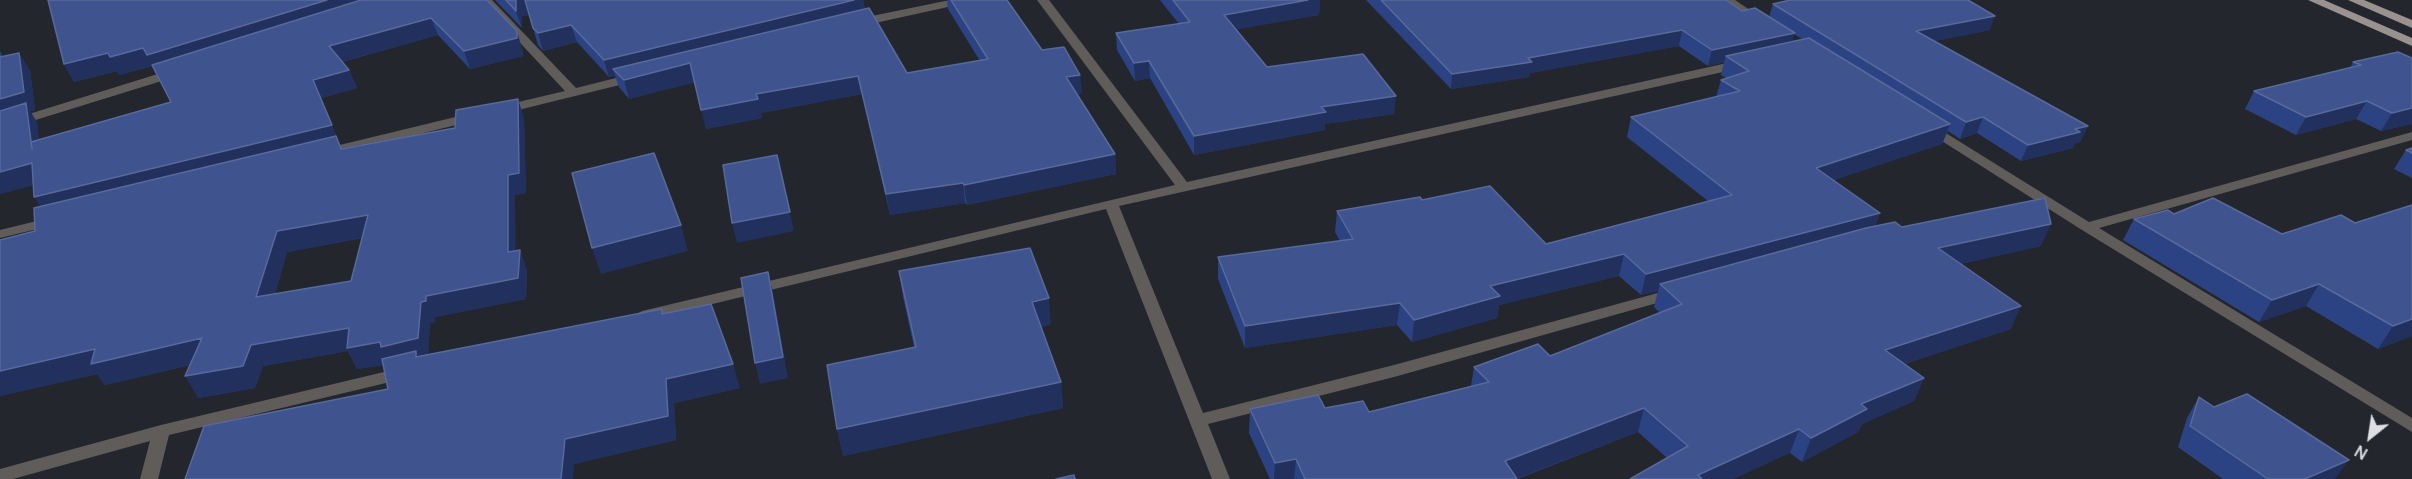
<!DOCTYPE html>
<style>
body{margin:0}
#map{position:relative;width:2412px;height:479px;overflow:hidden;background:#23262c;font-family:Manrope,sans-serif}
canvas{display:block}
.north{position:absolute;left:2340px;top:407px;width:60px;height:60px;-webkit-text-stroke:4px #23262c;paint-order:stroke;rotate:210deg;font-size:16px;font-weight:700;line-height:24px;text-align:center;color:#dddfe3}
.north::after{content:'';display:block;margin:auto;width:21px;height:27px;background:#dddfe3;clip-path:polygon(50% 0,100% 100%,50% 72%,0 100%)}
</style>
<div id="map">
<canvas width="2412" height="479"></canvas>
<div class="north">N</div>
</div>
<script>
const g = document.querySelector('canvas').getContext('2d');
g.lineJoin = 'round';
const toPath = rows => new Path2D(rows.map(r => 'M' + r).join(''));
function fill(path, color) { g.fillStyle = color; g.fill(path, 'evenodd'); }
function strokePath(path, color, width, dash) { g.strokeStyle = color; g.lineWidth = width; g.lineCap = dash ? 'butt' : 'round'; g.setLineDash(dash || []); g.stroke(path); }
const minor = toPath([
 [480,0,492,0,576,88,636,73,642,77,640,80,502,114,497,113,495,110,497,107,565,91,480,0],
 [950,0,972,0,966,3,857,27,851,23,857,19,950,0],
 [1037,0,1049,0,1187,182,1741,60,1747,64,1741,68,1119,206,1203,413,1394,365,1676,288,1684,293,1682,296,1394,377,1208,424,1230,479,1212,479,1106,209,642,321,636,320,634,316,642,311,1175,185,1037,0],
 [1721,0,1735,0,1766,21,1764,23,1756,23,1721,0],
 [177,68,183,72,181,75,0,131,0,123,177,68],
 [476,112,483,116,481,119,324,157,317,153,319,150,476,112],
 [1928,122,2089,222,2412,132,2412,140,2099,228,2412,418,2412,432,2082,230,1923,129,1921,126,1928,122],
 [53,217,58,218,60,221,58,224,0,238,0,230,53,217],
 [405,367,411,369,414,373,411,377,169,435,158,479,140,479,150,441,13,479,0,479,0,469,161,425,405,367]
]);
const major = toPath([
 [2308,0,2324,0,2412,38,2412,46,2308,0],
 [2348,0,2364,0,2412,20,2412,28,2348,0]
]);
const wall = toPath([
 [487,0,522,49,523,56,470,69,438,35,342,62,349,70,357,88,321,98,341,148,455,128,518,99,524,119,526,193,515,195,515,250,527,270,526,299,435,317,435,322,430,323,428,354,663,314,740,388,674,403,676,440,574,464,388,389,383,365,357,369,348,351,263,366,255,388,198,398,190,365,105,385,97,374,0,396,0,240,35,231,40,207,33,185,0,194,0,51,3,57,30,70,35,110,30,111,37,122,39,140,171,102,152,66,119,75,117,71,74,82,64,64],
 [362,238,351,281,275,294,287,252],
 [495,0,863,0,865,9,907,73,980,61,948,9,947,0,1007,0,1042,50,1082,93,1077,94,1115,154,1116,174,967,205,965,203,890,215,862,94,761,113,762,118,706,129,695,82,629,99,619,87,615,76,609,77,577,42,543,51,538,45,529,15,522,16,522,28],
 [1160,0,1320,0,1319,15,1236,29,1267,67,1394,114,1325,124,1325,130,1194,155,1150,78,1135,81,1117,50,1116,33,1179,24],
 [1366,0,1726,0,1742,11,1769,17,1773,4,1990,30,1935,41,2088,126,2080,142,2075,143,2073,148,2021,161,1977,133,1960,139,1948,131,1942,144,1834,180,1880,213,1875,226,1902,227,2041,246,1960,264,2011,329,1904,364,1924,378,1914,401,1862,424,1858,432,1802,462,1790,453,1667,458,1638,432,1517,479,1270,479,1249,433,1250,409,1325,408,1369,412,1471,386,1474,367,1550,356,1660,313,1654,307,1658,291,1641,295,1619,276,1499,305,1497,318,1412,342,1397,325,1245,348,1218,279,1218,257,1340,241,1335,232,1337,211,1422,200,1546,244,1708,201,1627,137,1631,117,1716,97,1721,80,1726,78,1721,75,1724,62,1708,66,1679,46,1530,73,1529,77,1451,89],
 [1794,34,1802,39,1792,41],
 [2412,58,2412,124,2381,131,2356,119,2296,135,2245,109,2254,91,2350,68,2353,62],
 [2412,148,2412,178,2394,169,2406,150],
 [2412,205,2412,336,2378,349,2306,306,2259,322,2123,240,2134,219,2174,214,2282,234,2355,223],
 [899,271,1051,324,1041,327,1061,382,1063,408,843,456,837,429,914,347,903,297],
 [2199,397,2214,407,2335,479,2223,479,2178,447,2187,418]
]);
const shadedWall = toPath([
 [327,0,388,0,119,75,117,71,74,82,64,64],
 [516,0,525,0,530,15,522,16,522,28,516,11],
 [854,0,863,0,866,15,613,69,615,76,609,77,604,60],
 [1308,0,1320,0,1319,15,1224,32,1224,15],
 [1995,16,1990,30,1911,46,1916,31],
 [431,18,438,35,337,63,329,46],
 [571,25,577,42,543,51,538,33],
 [1682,30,1679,46,1530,73,1529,77,1451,89,1452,74,1528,58],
 [517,31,522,49,523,56,470,69,464,51],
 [1795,33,1790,48,1726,56,1724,62,1708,66,1712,50],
 [19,53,30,70,35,110,30,111,37,122,43,168,32,149,0,121,0,99],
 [1149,61,1150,78,1135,81,1134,63],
 [690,63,695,82,629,99,624,80],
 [349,70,357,88,321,98,340,144,46,216,34,197,313,80],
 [1080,75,1082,93,1067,96,1066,77],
 [858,76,862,94,761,113,762,118,706,129,701,110,756,94],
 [1396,96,1394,114,1325,124,1325,130,1194,155,1194,136,1321,107],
 [518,99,524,119,526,193,515,195,516,273,508,252,508,175],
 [2367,101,2356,119,2296,135,2306,117],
 [2412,108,2412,124,2381,131,2392,113],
 [1983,117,1977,133,1960,139,1966,122],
 [1950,124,1942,144,1810,188,1816,168],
 [2088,126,2080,142,2075,143,2073,148,2021,161,2028,145],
 [1115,154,1116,174,967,205,964,185],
 [32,163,44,182,0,194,0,172],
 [963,183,965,203,890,215,886,194],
 [790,212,794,231,737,243,732,223],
 [1880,213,1872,234,1660,284,1658,291,1641,295,1646,274],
 [368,215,377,235,287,252,268,319,256,297,277,231],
 [2051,224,2041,246,1929,271,1938,248],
 [681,225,688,251,601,274,592,248],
 [520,250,527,270,526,299,435,317,435,322,430,323,428,359,389,364,357,369,348,351,263,366,255,388,198,398,185,376,251,345,421,302,426,296],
 [1624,254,1619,276,1499,305,1497,318,1412,342,1414,320,1490,286],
 [768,272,773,292,788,378,760,384,755,363],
 [2319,284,2306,306,2259,322,2272,300],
 [1049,298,1051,324,1035,328,1032,302],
 [1400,303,1397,325,1245,348,1245,326],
 [2021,306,2011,329,1876,373,1885,350],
 [2412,319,2412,336,2378,349,2393,326],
 [202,338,214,359,105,385,97,374,0,396,0,371,95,349],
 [733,364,740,388,674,403,676,440,574,464,573,479,561,479,565,439,666,379],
 [1924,378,1914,401,1862,424,1858,432,1802,462,1811,438,1861,404],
 [1061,382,1063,408,843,456,837,429],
 [1644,408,1638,432,1515,479,1505,461],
 [1799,429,1790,453,1734,479,1697,479,1698,475],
 [1296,459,1294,479,1274,479,1275,463],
 [2349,460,2335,479,2305,479]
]);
const building = toPath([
 [48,0,327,0,147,55,143,48,110,57,108,53,64,64,48,0],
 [361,0,487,0,517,31,517,38,464,51,431,18,329,46,349,70,313,80,332,125,34,197,32,163,0,172,0,111,26,103,32,149,31,142,171,102,152,65,361,0],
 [506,0,516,0,516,11,506,0],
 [525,0,854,0,604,60,571,25,538,33,533,28,525,0],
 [951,0,1007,0,1042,50,1064,47,1080,75,1066,77,1115,154,964,185,963,183,886,194,858,76,756,94,758,99,701,110,690,63,624,80,613,69,869,8,907,73,988,59,951,0],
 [1173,0,1308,0,1224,15,1267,67,1363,54,1396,96,1321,107,1326,112,1194,136,1149,61,1134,63,1116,33,1190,22,1173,0],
 [1381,0,1726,0,1742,11,1755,8,1795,33,1712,50,1682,30,1528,58,1532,62,1452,74,1381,0],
 [1790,0,1968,0,1995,16,1916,31,2088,126,2075,129,2080,132,2028,145,1983,117,1966,122,1773,4,1790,0],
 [1809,38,1950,124,1816,168,1880,213,1646,274,1624,254,1490,286,1500,296,1414,320,1400,303,1245,326,1218,257,1353,239,1337,211,1420,197,1422,200,1490,186,1546,244,1732,195,1631,117,1740,91,1721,80,1749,71,1726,56,1809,38],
 [2398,52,2412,58,2412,108,2392,113,2367,101,2306,117,2254,91,2361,65,2353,62,2398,52],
 [19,53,24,92,0,99,0,57,19,53],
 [518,99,519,173,508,175,508,252,520,250,518,278,426,296,426,301,421,302,418,338,381,347,380,342,347,348,349,328,251,345,243,366,185,376,202,338,91,364,95,349,0,371,0,240,35,231,34,208,336,136,341,149,455,128,456,110,518,99],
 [368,215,351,281,256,297,277,231,368,215],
 [2412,148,2412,153,2406,150,2412,148],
 [654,153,681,225,592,248,572,173,654,153],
 [777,155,790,212,732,223,723,165,777,155],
 [2045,198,2051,224,1938,248,2021,306,1885,350,1924,378,1861,404,1867,409,1811,438,1799,429,1698,475,1702,479,1630,479,1688,446,1644,408,1505,461,1517,479,1305,479,1296,459,1275,463,1250,409,1318,395,1325,408,1363,401,1369,412,1489,382,1474,367,1538,344,1550,356,1682,304,1660,284,1866,228,1895,222,1902,227,2045,198],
 [2213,198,2282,234,2341,215,2355,223,2412,205,2412,319,2393,326,2319,284,2272,300,2134,219,2168,210,2174,214,2213,198],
 [1030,248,1049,298,1032,302,1061,382,837,429,827,365,916,347,899,271,1030,248],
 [768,272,783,357,755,363,741,278,768,272],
 [711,304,733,364,666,379,668,416,565,439,561,479,185,479,204,426,388,389,382,359,416,351,416,357,662,309,662,314,711,304],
 [2247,394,2349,460,2305,479,2268,479,2190,426,2199,397,2214,407,2247,394],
 [1074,475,1075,479,1056,479,1074,475]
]);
fill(minor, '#605c5a');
fill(major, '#99928e');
fill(wall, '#2c4383');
fill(shadedWall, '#21305c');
fill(building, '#3f548e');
strokePath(building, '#58699b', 1.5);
</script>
